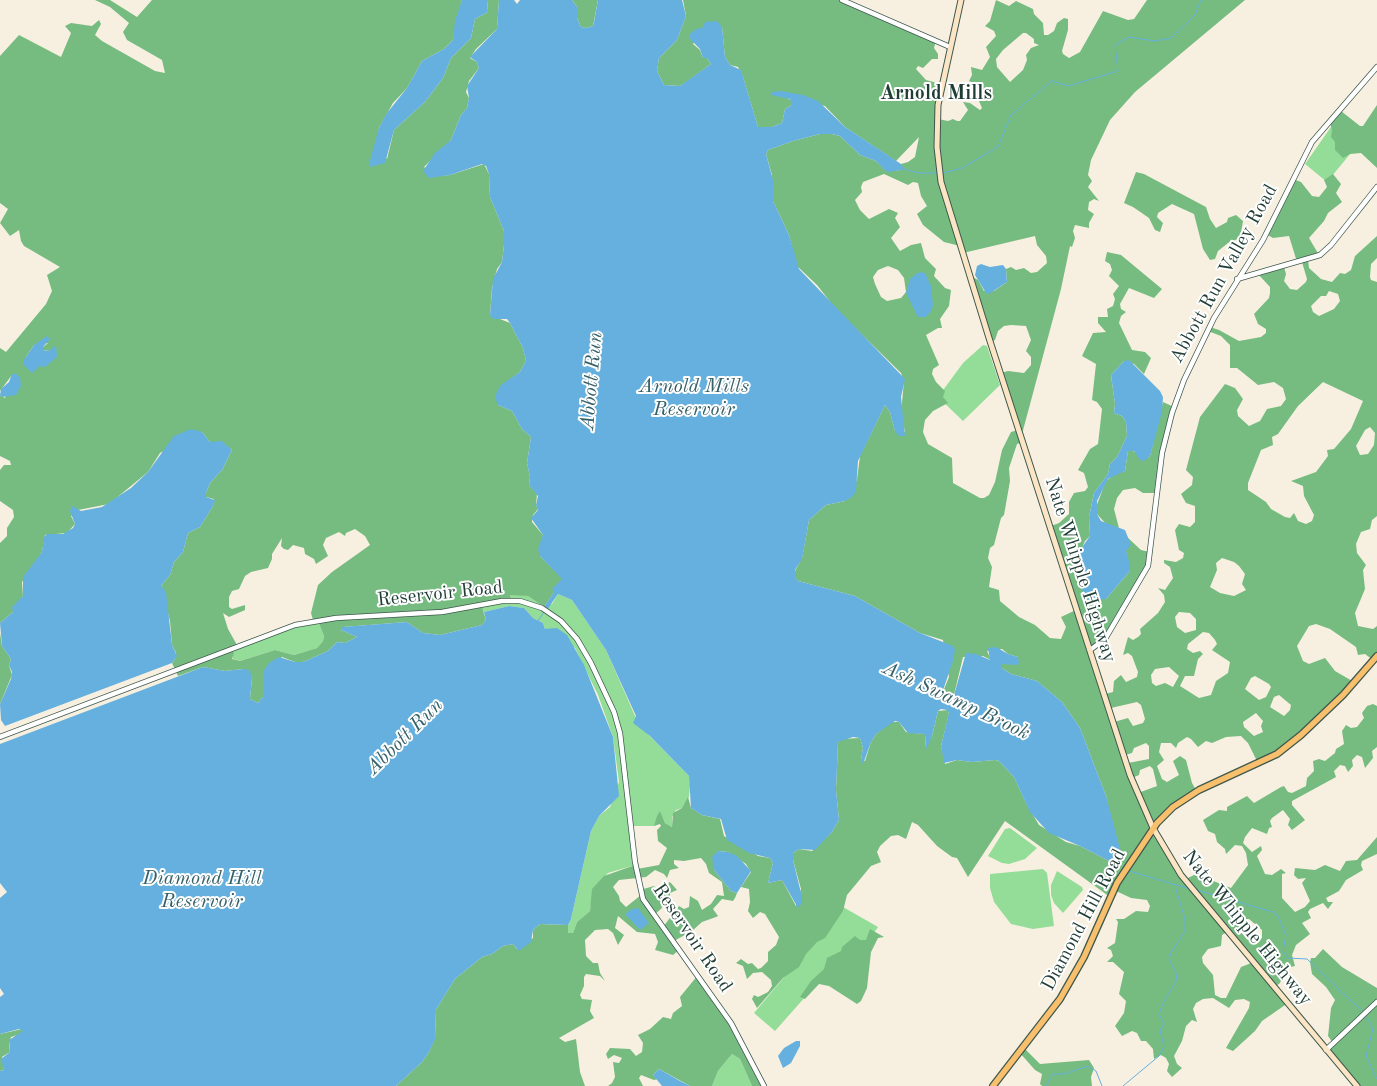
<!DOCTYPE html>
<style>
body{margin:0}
canvas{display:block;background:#f7f0e0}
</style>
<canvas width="1377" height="1086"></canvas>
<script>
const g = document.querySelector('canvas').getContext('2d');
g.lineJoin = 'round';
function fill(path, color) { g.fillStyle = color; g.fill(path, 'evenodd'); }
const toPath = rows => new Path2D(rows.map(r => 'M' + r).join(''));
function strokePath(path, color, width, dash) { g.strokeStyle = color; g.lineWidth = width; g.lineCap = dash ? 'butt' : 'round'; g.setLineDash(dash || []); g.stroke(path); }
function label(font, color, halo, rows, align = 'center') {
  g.font = font + ' "Old Standard TT",serif'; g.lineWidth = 4; g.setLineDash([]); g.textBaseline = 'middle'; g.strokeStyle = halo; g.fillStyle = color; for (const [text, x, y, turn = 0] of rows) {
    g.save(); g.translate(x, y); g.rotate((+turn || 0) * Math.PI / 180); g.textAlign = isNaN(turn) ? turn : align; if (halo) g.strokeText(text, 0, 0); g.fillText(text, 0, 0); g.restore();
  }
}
const green = toPath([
 [1331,127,1355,148,1327,182,1305,164],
 [983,345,987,346,1000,385,963,421,938,397,963,363],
 [514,594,528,596,544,607,552,604,558,594,572,600,606,650,639,725,689,776,690,785,689,797,682,808,676,810,672,817,672,827,665,823,660,812,655,826,631,826,635,865,608,873,593,889,590,911,577,922,573,933,570,935,568,933,568,925,571,919,591,831,599,816,610,807,619,782,613,737,598,695,575,648,545,629,543,623,533,618,524,608,509,606,484,612,482,609,481,604,511,599,509,595],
 [318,621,324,636,323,641,317,648,294,655,275,650,240,661,233,659,230,648,280,630],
 [1010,828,1037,848,1025,859,1009,864,1002,863,988,856,1005,829],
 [1043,869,1047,873,1054,926,1033,929,1011,924,994,902,990,888,990,874],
 [1057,871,1082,887,1083,890,1063,913,1054,903,1051,895,1051,885],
 [843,907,878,927,863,949,853,943,775,1031,754,1013],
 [732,1054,740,1059,752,1086,712,1086,718,1071]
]);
const forest = toPath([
 [95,0,110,0,137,17,152,0,462,0,453,40,444,49,422,61,407,88,393,103,379,128,377,142,387,159,394,130,425,102,443,78,451,58,471,38,475,19,488,12,487,0,499,0,497,29,476,49,470,58,477,62,479,68,469,81,466,92,469,98,467,108,461,115,451,140,424,167,440,176,450,175,484,164,489,174,490,197,504,231,504,245,502,262,497,269,492,288,490,315,510,323,523,348,526,361,520,372,501,386,498,405,512,411,522,429,531,437,527,463,530,477,529,485,537,494,536,505,538,509,533,515,532,522,543,535,540,556,563,579,544,607,528,596,510,595,511,600,481,604,486,620,482,625,440,635,423,633,407,622,343,627,341,630,357,637,345,643,337,642,328,651,303,662,295,662,282,657,263,672,263,697,258,703,250,699,252,677,243,669,225,671,203,667,178,676,172,663,175,659,176,653,172,645,170,621,161,586,170,575,174,562,183,552,188,533,200,527,213,506,214,499,206,497,206,493,210,483,222,470,232,450,222,442,210,442,202,432,160,453,148,472,109,504,78,510,71,516,75,524,67,533,45,535,42,552,22,582,23,596,13,612,0,623,0,543,7,536,7,528,14,517,13,510,0,501,0,470,4,465,11,465,10,461,0,456,0,395,5,398,12,375,0,391,0,348,6,352,46,304,52,291,47,275,60,267,24,246,21,241,19,230,10,236,0,223,8,209,0,203,0,56,19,35,61,57,71,33,65,26,71,23,92,26,99,20,101,24,95,35,102,41,155,71,165,73,162,60,127,40,123,32,129,23,110,7],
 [48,343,43,347,43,350,50,351,39,366,26,357,34,345],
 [355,529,365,536,370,545,332,572,318,585,311,613,313,620,318,621,324,636,323,641,317,648,294,655,275,650,240,661,232,659,234,653,231,648,237,645,228,629,223,613,229,617,245,610,245,605,232,609,229,607,229,597,232,591,239,589,245,576,251,572,268,568,272,559,272,554,282,538,281,546,284,549,288,550,293,545,304,548,305,554,314,559,316,564,328,556,323,545,326,538,339,532,345,536,346,533],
 [572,0,598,0,593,26,586,28,581,27,577,18,577,7],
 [683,0,843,0,936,40,934,48,938,54,938,59,932,59,923,68,918,66,916,69,926,80,941,84,938,119,948,121,953,119,957,121,960,121,968,110,963,102,970,103,980,110,982,108,979,101,972,97,977,85,969,81,972,75,971,67,982,70,990,57,986,47,996,36,994,31,985,26,990,21,996,0,1009,6,1016,1,1033,9,1034,14,1043,23,1044,35,1048,35,1054,31,1057,23,1064,18,1068,19,1068,30,1062,51,1063,54,1069,58,1080,52,1103,11,1128,20,1134,19,1147,0,1245,0,1135,92,1110,120,1091,160,1088,175,1092,181,1088,187,1099,201,1094,199,1089,202,1088,210,1094,214,1089,223,1089,228,1075,225,1073,231,1075,238,1072,247,1070,246,1061,289,1022,434,1023,442,1017,444,1009,468,1010,481,1004,515,1001,518,994,545,990,548,988,558,992,567,989,587,999,590,1000,601,1019,617,1035,625,1050,638,1061,639,1066,627,1061,617,1078,609,1051,526,1059,523,1069,514,1069,502,1074,493,1085,491,1088,487,1084,473,1078,470,1090,449,1098,444,1102,409,1097,402,1092,400,1096,364,1082,356,1093,333,1106,332,1098,323,1098,317,1108,317,1107,309,1113,306,1115,299,1113,294,1119,286,1109,276,1112,270,1110,264,1105,261,1107,252,1121,255,1162,289,1154,298,1129,288,1120,304,1121,309,1126,312,1121,316,1119,323,1132,350,1145,352,1151,358,1144,374,1134,364,1124,361,1111,375,1115,404,1114,413,1122,416,1126,422,1127,436,1117,457,1110,464,1108,474,1094,493,1089,517,1090,536,1085,541,1074,566,1090,599,1106,599,1129,572,1126,551,1127,537,1141,550,1150,552,1147,571,1106,639,1091,649,1105,694,1113,692,1114,681,1121,675,1126,682,1137,677,1138,672,1132,656,1128,653,1123,655,1128,637,1133,640,1138,637,1141,634,1140,629,1158,613,1165,602,1164,595,1158,588,1165,590,1173,578,1170,567,1164,563,1164,560,1176,562,1183,558,1184,553,1179,550,1175,530,1179,524,1190,527,1195,522,1195,506,1186,503,1181,494,1192,485,1193,477,1186,470,1200,417,1225,384,1235,388,1243,399,1237,410,1238,416,1249,426,1260,421,1267,409,1281,406,1286,399,1283,388,1274,382,1258,385,1237,368,1230,368,1230,345,1221,336,1208,331,1210,327,1219,330,1239,341,1261,337,1266,333,1266,329,1258,324,1254,314,1269,298,1270,293,1270,287,1258,274,1284,267,1286,274,1284,281,1290,289,1297,290,1306,282,1307,279,1302,262,1297,262,1289,236,1273,238,1266,234,1293,179,1301,182,1312,196,1319,197,1327,187,1324,180,1333,174,1341,184,1336,193,1342,202,1328,213,1324,221,1309,238,1319,255,1308,260,1309,268,1321,279,1332,282,1340,273,1345,274,1351,270,1355,256,1377,236,1377,258,1371,264,1370,277,1371,280,1377,282,1377,516,1372,520,1370,529,1361,532,1356,544,1357,553,1366,565,1363,570,1365,589,1355,613,1358,626,1373,629,1377,626,1377,655,1373,660,1365,654,1358,655,1356,647,1330,629,1316,624,1309,626,1297,646,1303,661,1309,664,1325,658,1335,671,1354,682,1301,735,1258,763,1248,743,1241,736,1226,737,1212,743,1206,741,1198,747,1191,739,1187,737,1178,743,1176,748,1171,743,1161,743,1159,752,1164,760,1157,766,1162,779,1167,782,1179,775,1173,761,1180,756,1186,760,1192,783,1196,790,1154,827,1186,879,1196,874,1231,888,1248,865,1246,853,1242,846,1235,845,1226,854,1225,849,1217,842,1215,834,1208,831,1203,820,1219,810,1227,811,1227,807,1247,796,1254,803,1281,787,1284,786,1288,792,1292,793,1306,786,1307,778,1314,771,1313,761,1319,759,1325,761,1335,753,1336,749,1344,744,1342,731,1346,725,1351,728,1357,727,1364,718,1362,713,1367,706,1373,704,1377,706,1377,747,1372,751,1373,758,1365,768,1362,757,1357,755,1352,760,1353,766,1348,772,1345,766,1340,765,1334,771,1336,777,1292,801,1292,805,1305,820,1292,830,1288,825,1290,819,1283,810,1272,818,1270,821,1272,827,1269,828,1267,834,1252,828,1245,837,1243,843,1252,852,1261,846,1262,850,1257,856,1265,874,1272,875,1281,869,1286,873,1282,874,1282,898,1295,912,1305,907,1310,901,1302,883,1306,878,1298,879,1294,875,1295,868,1315,870,1325,865,1340,871,1346,861,1357,860,1377,837,1377,854,1362,861,1361,865,1363,870,1346,880,1339,891,1326,898,1328,902,1333,902,1328,909,1323,903,1310,909,1308,912,1311,918,1302,923,1310,934,1296,945,1292,955,1295,966,1286,968,1280,983,1275,987,1288,1003,1262,1021,1255,1031,1233,1051,1226,1048,1249,1008,1250,1002,1244,999,1235,1000,1229,1008,1213,998,1203,999,1196,1003,1193,1009,1197,1022,1192,1020,1186,1026,1182,1041,1174,1056,1177,1064,1182,1068,1172,1077,1167,1071,1169,1064,1166,1058,1161,1055,1154,1059,1153,1049,1146,1041,1141,1041,1137,1033,1132,1031,1122,1036,1115,1026,1124,1013,1126,1001,1119,994,1124,972,1113,962,1107,962,1113,956,1111,950,1107,948,1115,943,1118,922,1116,919,1124,919,1136,911,1148,912,1150,906,1147,900,1131,898,1114,890,1110,897,1005,821,968,877,957,858,952,857,937,846,918,825,912,822,906,839,898,835,891,836,880,846,877,852,881,862,871,866,847,895,843,911,825,938,817,942,806,954,799,967,783,978,757,1008,752,999,754,995,758,997,768,992,772,986,771,980,762,972,753,973,747,979,743,966,736,963,741,959,748,964,752,963,758,969,761,968,768,961,768,952,776,945,779,937,765,914,760,912,753,918,748,911,750,902,749,889,741,887,751,872,746,864,728,852,718,851,714,870,731,891,737,893,735,898,733,901,722,899,713,909,718,916,716,917,702,922,692,931,674,941,679,950,673,955,655,950,658,942,655,934,637,932,618,916,615,928,624,935,618,945,613,933,608,929,595,930,585,940,586,956,593,963,598,963,600,973,605,981,600,976,586,974,584,977,584,986,580,995,582,999,592,1000,590,1011,594,1018,559,1038,565,1042,576,1039,580,1072,585,1086,396,1086,422,1062,429,1052,436,1036,435,1011,455,979,482,957,492,954,503,946,513,944,517,949,533,938,533,930,540,924,568,925,568,933,573,933,577,922,590,911,592,889,604,876,635,865,637,869,659,865,667,848,658,841,657,830,661,826,660,824,654,826,657,816,660,811,665,823,672,827,673,813,682,808,688,797,691,808,702,815,720,819,724,836,758,856,770,858,773,863,768,883,782,880,796,906,801,889,793,860,793,853,799,849,812,851,832,832,839,820,836,790,838,742,841,739,860,738,863,748,861,760,865,761,871,742,876,734,891,722,899,722,906,732,924,734,926,735,925,748,932,736,938,711,948,710,949,714,941,746,945,764,957,760,972,762,995,760,999,761,1014,777,1027,805,1039,825,1066,842,1080,846,1119,866,1120,861,1106,796,1080,728,1062,702,1037,681,1011,674,1002,668,1002,664,1018,657,1008,654,1002,649,987,651,991,660,983,656,963,657,952,703,942,702,940,699,949,677,943,640,920,633,855,596,798,581,795,578,795,571,802,558,809,520,826,505,845,501,857,480,860,456,885,405,890,412,895,431,905,432,901,413,904,381,901,373,835,308,817,285,797,266,789,235,773,201,772,175,766,154,768,150,793,141,820,134,832,134,840,136,860,155,876,161,887,171,901,170,901,164,908,162,915,157,919,137,896,161,845,127,825,106,786,97,792,101,792,105,785,109,782,123,772,127,758,127,743,77,738,67,730,65,725,57,722,27,704,26,693,44,700,50,703,58,707,58,711,64,685,83,680,86,664,85,657,71,659,58,677,40,686,16],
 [1023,33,1026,33,1034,39,1034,43,1039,45,1031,48,1026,55,1027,60,1023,70,1010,82,997,67,996,59,1003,50],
 [884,174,908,185,913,182,918,183,921,196,927,206,917,214,923,225,944,242,960,246,963,253,1035,236,1037,245,1046,256,1047,263,1037,272,1031,273,1024,268,1016,270,1011,267,1006,269,1007,282,994,291,984,291,978,280,971,276,991,342,995,340,998,331,1004,326,1011,325,1026,326,1031,340,1026,351,1031,357,1031,365,1024,373,1008,371,1001,373,1018,430,1011,432,1002,450,995,482,989,495,984,498,980,498,953,483,952,458,928,444,923,432,925,420,933,411,948,403,943,397,945,391,936,382,932,374,933,369,939,365,926,335,938,328,942,328,940,319,949,306,951,290,945,288,934,276,936,269,925,258,921,243,911,245,900,251,891,238,900,227,895,218,898,213,889,209,869,219,860,210,855,200,862,192,861,187,863,182],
 [888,266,898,270,904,278,906,292,901,298,887,301,881,297,875,284,873,277,878,270],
 [1329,291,1338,294,1340,301,1334,309,1319,316,1313,312,1311,306,1321,296,1326,296],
 [1323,382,1363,401,1351,429,1334,449,1327,450,1328,456,1316,472,1291,481,1303,486,1304,496,1314,515,1312,521,1306,524,1298,521,1294,513,1290,518,1285,517,1271,509,1266,502,1248,490,1248,483,1261,450,1273,445,1272,437,1278,434,1298,406],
 [1370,427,1375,433,1374,445,1368,454,1360,455,1356,446,1365,430],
 [1222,558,1234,562,1239,566,1245,574,1242,584,1246,590,1234,596,1220,593,1210,587,1217,570,1216,563],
 [1179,612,1190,613,1196,619,1196,630,1185,633,1177,627,1175,617],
 [1203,632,1209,633,1215,640,1217,644,1212,650,1230,662,1228,673,1216,681,1211,695,1199,698,1180,686,1185,676,1194,676,1198,659,1203,654,1200,651,1193,653,1187,649,1188,644],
 [1169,667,1179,676,1173,687,1165,683,1156,686,1152,683,1151,675,1155,669],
 [1255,676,1269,684,1271,687,1266,697,1259,700,1245,689,1251,678],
 [1279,695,1291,705,1290,710,1284,716,1270,707,1274,697],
 [1137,702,1141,705,1145,719,1143,723,1133,726,1128,718,1114,722,1111,708],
 [1256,713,1263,721,1261,726,1263,732,1254,736,1244,727,1243,722],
 [1146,743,1149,746,1149,759,1128,763,1125,755,1132,753,1134,748],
 [1150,766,1153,769,1157,786,1138,793,1132,778,1139,775,1140,770],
 [701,858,706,864,709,873,722,882,724,896,717,895,711,904,702,910,698,901,690,896,689,907,684,909,679,906,663,927,654,915,662,908,661,904,670,899,670,893,677,890,671,883,669,882,668,886,662,891,658,891,654,886,640,890,641,895,626,907,620,901,619,896,613,887,619,880,646,877,655,870,664,874,667,878,670,870,679,868,674,864,674,860,684,861],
 [1247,919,1249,919,1262,930,1262,938,1255,943,1247,939,1239,930,1242,922],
 [1228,931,1254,962,1241,967,1226,998,1221,998,1215,995,1213,975,1203,963,1202,957,1208,949,1221,946,1222,935],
 [1377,105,1377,168,1361,153,1350,154,1343,158,1335,150,1335,142,1331,137,1332,130,1330,123,1341,111,1360,126,1363,126],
 [1136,172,1144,174,1206,207,1210,219,1216,228,1227,222,1228,218,1236,215,1243,221,1240,238,1228,243,1218,251,1215,259,1210,260,1203,249,1194,214,1172,204,1158,213,1157,217,1163,223,1160,232,1155,230,1149,218,1133,207,1124,203],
 [1163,402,1174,407,1163,453,1157,493,1143,493,1135,488,1123,490,1117,498,1114,509,1119,528,1106,524,1097,514,1096,507,1106,481,1114,475,1125,471,1128,451,1131,450,1147,458,1150,456],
 [0,633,2,646,11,659,9,665,12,675,0,704],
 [870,929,884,937,878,938,871,952,867,988,861,1001,857,1004,829,986,819,984,805,999,800,997,811,981,824,969,827,958,841,951,842,947,855,936,860,940,866,940],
 [1323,949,1342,967,1377,988,1377,1086,1358,1086,1327,1049,1333,1043,1328,1036,1331,1008,1335,1000,1326,987,1312,974,1310,962,1311,958,1315,958],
 [698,975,720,1006,764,1086,752,1086,740,1059,732,1054,718,1071,712,1086,690,1086,659,1069,653,1075,658,1079,654,1080,641,1075,639,1078,643,1086,608,1086,612,1083,615,1077,613,1062,619,1063,622,1058,614,1055,608,1059,606,1054,610,1048,630,1049,636,1056,642,1052,643,1043,638,1035,650,1029,663,1017,671,1019,673,1013,682,1006,680,997],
 [22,1029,24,1031,18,1035,11,1037,9,1044,10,1052,2,1057,4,1070,0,1071,0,1034],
 [1024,1048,1040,1064,1089,1060,1094,1068,1091,1077,1092,1086,1042,1086,1040,1084,1042,1074,1035,1070,1020,1053]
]);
const water = toPath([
 [462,0,487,0,488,12,475,19,471,38,451,58,443,78,425,102,394,130,385,163,370,167,369,164,379,128,387,113,407,88,422,61,444,49,453,40,455,21],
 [499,0,514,0,517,4,520,0,572,0,577,7,577,18,581,27,586,28,593,26,594,22,598,0,682,0,686,16,677,40,659,58,657,71,664,85,680,86,711,64,707,58,703,58,700,49,690,39,690,34,696,29,702,28,705,22,717,21,722,27,725,57,730,65,741,70,758,127,772,127,782,123,785,109,792,105,790,99,771,95,771,92,781,91,803,95,818,101,845,127,901,164,904,169,901,170,887,172,876,161,860,155,840,136,832,134,820,134,793,141,768,150,766,154,773,180,773,201,789,235,799,269,905,379,901,397,905,436,899,436,895,431,890,412,885,405,858,461,856,491,852,497,845,501,826,505,809,520,802,559,795,570,795,577,798,581,855,596,920,633,953,646,955,650,953,661,940,699,942,702,952,702,966,653,976,654,990,660,988,648,996,647,1008,654,1018,657,1019,663,1017,665,1002,664,1002,668,1011,674,1037,681,1062,702,1080,728,1106,796,1122,856,1122,865,1119,866,1080,846,1049,833,1030,812,1014,777,999,761,995,760,972,762,957,760,944,763,941,746,949,713,947,710,941,709,938,711,932,736,927,748,925,749,926,736,924,734,908,733,899,722,895,721,876,734,871,742,863,764,861,760,863,748,860,738,853,737,838,742,836,790,839,820,832,832,815,850,799,849,793,853,793,860,802,897,802,903,798,908,782,880,768,883,773,863,770,858,749,853,727,840,721,819,702,815,691,808,689,776,650,736,633,723,636,716,606,650,572,600,558,594,547,610,544,607,554,592,552,589,562,579,540,556,538,549,543,535,531,518,538,510,536,505,538,496,529,485,530,477,527,463,531,437,522,429,512,411,498,405,496,400,496,394,501,385,520,372,526,361,523,348,510,323,507,319,493,319,490,315,493,279,502,262,504,245,504,231,490,197,489,174,486,166,482,164,450,175,429,178,423,171,435,153,451,140,461,115,467,108,469,98,467,86,479,68,477,62,470,57,497,29],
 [981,264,990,267,1003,265,1006,269,1007,282,989,294,986,293,975,275,977,266],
 [919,272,925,273,931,286,933,305,931,311,926,317,918,317,906,293,910,279],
 [47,336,50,339,43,347,43,350,49,351,56,345,57,357,45,367,40,366,32,373,24,365,24,360,34,345],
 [1129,360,1160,391,1163,397,1162,412,1150,456,1144,461,1140,460,1134,451,1128,451,1125,471,1108,479,1097,501,1097,514,1101,521,1125,530,1131,545,1126,551,1130,565,1129,572,1106,599,1089,600,1084,595,1073,560,1090,536,1089,517,1094,493,1108,474,1110,464,1117,457,1127,436,1126,422,1122,416,1114,413,1115,404,1111,375,1124,361],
 [12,374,16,374,20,377,21,386,16,395,2,397,0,395,1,389,9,382],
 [191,429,202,432,210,442,222,441,232,450,222,470,210,483,206,493,206,497,215,500,213,506,200,527,188,533,183,552,174,562,170,575,161,586,166,592,172,645,177,656,175,659,172,663,5,726,1,720,0,704,11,679,12,672,9,665,11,659,2,646,0,623,13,612,12,607,23,596,23,577,42,552,44,537,47,534,63,534,73,528,75,524,70,511,72,506,81,511,102,507,131,488,148,472,174,436],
 [509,606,524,608,533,618,543,623,545,629,557,628,567,635,584,665,613,737,619,796,599,816,591,831,571,919,568,925,540,924,533,930,531,942,519,951,513,944,503,946,492,954,482,957,455,979,435,1011,436,1037,429,1052,422,1062,396,1086,0,1086,0,1071,4,1070,1,1059,10,1052,9,1040,23,1031,19,1029,0,1034,0,997,4,994,0,988,0,898,7,892,0,883,0,744,203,667,225,671,243,669,249,670,252,677,250,699,258,703,263,697,263,672,269,663,279,657,295,662,303,662,328,651,337,642,345,643,357,637,341,630,342,627,407,622,423,633,440,635,482,625,486,620,484,612],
 [718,851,728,852,737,856,751,871,737,893,731,891,714,870,712,857],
 [638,908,649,923,640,930,625,914,632,909],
 [796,1041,800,1041,800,1046,791,1063,783,1068,778,1056,784,1048],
 [659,1069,680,1081,690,1086,662,1086,653,1075]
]);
const stream = toPath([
 [904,169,918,173,939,173],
 [943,173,962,168,998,147,1011,115,1052,81,1068,86,1118,71,1115,45,1129,37,1155,41,1171,38,1195,15,1201,0],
 [538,621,544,612],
 [1129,871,1190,889],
 [1197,890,1273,912,1278,916,1286,935,1283,951,1288,958,1307,959,1362,1011],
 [1367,1017,1373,1029,1366,1056,1377,1079],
 [1046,1086,1053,1074,1064,1074,1088,1066,1096,1071,1102,1086],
 [1123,1086,1159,1056,1164,1046,1160,1031,1164,1024,1159,1014,1164,1001,1177,980,1176,973,1169,959,1171,953,1185,931,1185,919,1175,886]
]);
const tertiary = toPath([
 [842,0,950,47],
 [1237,279,1320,255,1331,245,1377,187],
 [1090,650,1105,639,1148,566,1162,453,1172,413,1184,380,1214,318,1263,240,1312,142,1377,67],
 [0,737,295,625,336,618,442,612,502,601,520,601,542,608,561,621,577,639,591,663,614,712,620,733,635,862,643,899,731,1023,764,1086],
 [1326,1050,1377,1002]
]);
const secondary = toPath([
 [961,0,938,105,937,147,941,182,989,338,1130,775,1153,828,1181,875,1357,1086]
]);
const primary = toPath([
 [993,1086,1060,999,1084,957,1117,883,1157,823,1173,807,1199,790,1277,754,1301,735,1343,695,1377,656]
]);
const streetNames = [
 ["Abbott Run Valley Road",1224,274,-61],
 ["Nate Whipple Highway",1080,570,72],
 ["Reservoir Road",440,594,-6],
 ["Diamond Hill Road",1084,920,-62],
 ["Nate Whipple Highway",1247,928,51],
 ["Reservoir Road",692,938,56]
];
const neighbourhoodNames = [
 ["Arnold Mills",936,94]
];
const waterNames = [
 ["Abbott Run",592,381,-85],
 ["Arnold Mills",694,387],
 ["Reservoir",694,410],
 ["Ash Swamp Brook",956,701,25],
 ["Abbott Run",405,737,-45],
 ["Diamond Hill",202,879],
 ["Reservoir",202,902]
];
fill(green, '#93dd98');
fill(forest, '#76bc80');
fill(water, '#65b0de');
strokePath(stream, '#65b0de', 1);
strokePath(tertiary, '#3f584e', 6);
strokePath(secondary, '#3f584e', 7);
strokePath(primary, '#3f584e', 8);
strokePath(tertiary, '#fff', 4.5);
strokePath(secondary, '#fce5c4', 5);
strokePath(primary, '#f8bf6c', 5.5);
label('19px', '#1f3d34', '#fff', streetNames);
label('bold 20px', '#1f3d34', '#fff', neighbourhoodNames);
label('italic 20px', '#346067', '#fff', waterNames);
</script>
